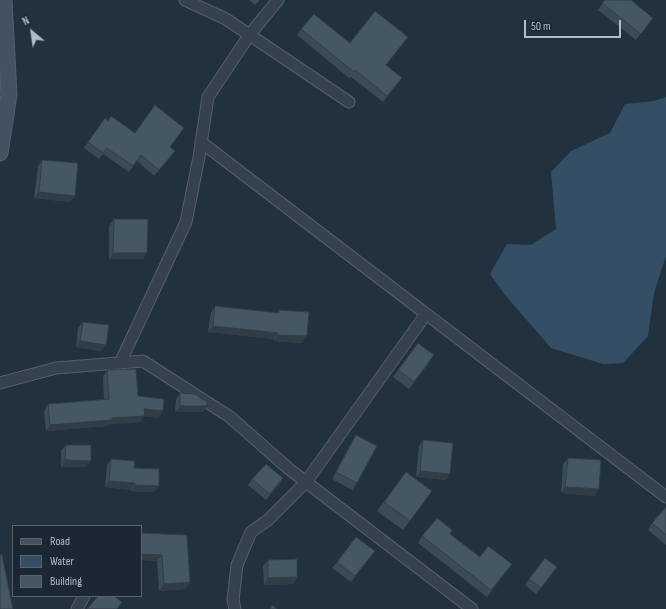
<!DOCTYPE html>
<style>
body{margin:0}
#map{position:relative;width:666px;height:609px;overflow:hidden;background:#21313d;font-family:"Sofia Sans Condensed",sans-serif}
canvas{display:block}
.legend{position:absolute;left:12px;top:525px;width:130px;height:72px;box-sizing:border-box;background:#1b2731;border:1px solid #57636d;margin:0;padding:5px 7px;list-style:none;font-size:12px;color:#b1bdc8}
.legend li{display:flex;align-items:center;gap:8px;height:20px}
.legend b{width:20px;border:1px solid #57636d}
.north{position:absolute;left:12px;top:12px;width:40px;height:40px;-webkit-text-stroke:3px #1b2731;paint-order:stroke;rotate:331deg;font-size:11px;font-weight:700;line-height:16px;text-align:center;color:#b1bdc8}
.north::after{content:'';display:block;margin:auto;width:14px;height:18px;background:#b1bdc8;clip-path:polygon(50% 0,100% 100%,50% 72%,0 100%)}
.scale{position:absolute;left:524px;top:20px;width:97px;height:18px;box-sizing:border-box;border:2px solid #b1bdc8;border-top:0;padding-left:5px;font-size:12px;line-height:14px;white-space:nowrap;color:#b1bdc8;-webkit-text-stroke:3px #1b2731;paint-order:stroke}
</style>
<div id="map">
<canvas width="666" height="609"></canvas>
<ul class="legend">
<li><b style="height:5px;background:#435260"></b>Road</li>
<li><b style="height:11px;background:#344f65"></b>Water</li>
<li><b style="height:11px;background:#455763"></b>Building</li>
</ul>
<div class="north">N</div>
<div class="scale">50 m</div>
</div>
<script>
const g = document.querySelector('canvas').getContext('2d');
g.lineJoin = 'round';
function fill(path, color) { g.fillStyle = color; g.fill(path, 'evenodd'); }
const toPath = rows => new Path2D(rows.map(r => 'M' + r).join(''));
function strokePath(path, color, width, dash) { g.strokeStyle = color; g.lineWidth = width; g.lineCap = dash ? 'butt' : 'round'; g.setLineDash(dash || []); g.stroke(path); }
const water = toPath([
 [666,97,666,256,654,293,648,336,623,363,603,364,551,348,505,295,490,274,507,244,531,245,556,229,551,172,571,151,610,133,625,104,654,101]
]);
const street = toPath([
 [185,0,226,19,349,102],
 [201,142,666,497],
 [120,363,186,222,199,157,208,97,250,34,278,0],
 [0,383,56,368,143,361,230,417,289,469,472,609],
 [77,609,84,596],
 [235,609,233,600,237,565,251,532,268,520,306,482,426,314]
]);
const secondary = toPath([
 [0,153,9,95,4,0]
]);
const wall = toPath([
 [249,0,260,0,255,5],
 [605,0,653,18,636,40,598,10],
 [301,29,350,43,408,37,386,65,402,78,383,102,351,77,349,78,297,35],
 [105,118,108,121,135,133,170,147,171,157,154,176,137,161,129,172,103,154,99,159,84,148],
 [42,160,75,196,70,202,34,198,38,166],
 [114,219,147,253,143,259,109,259,109,226],
 [215,306,278,313,279,310,302,343,273,341,274,339,208,332,211,313],
 [83,322,106,345,101,351,76,347,78,328],
 [430,362,409,389,393,377,398,370],
 [107,370,138,396,163,411,158,418,144,416,140,422,109,424,108,426,46,431,44,411,48,404,104,400,103,377],
 [180,393,203,412,175,412,176,400],
 [356,435,357,483,352,490,332,479,352,441],
 [423,440,450,474,446,480,416,477,419,446],
 [66,445,86,467,61,467,61,451],
 [568,458,599,489,594,496,561,493,563,464],
 [111,459,134,468,154,492,131,491,131,490,105,487,107,465],
 [406,472,432,491,403,530,377,511],
 [283,478,279,485,266,500,248,485,252,479],
 [666,507,666,545,648,530,652,523],
 [141,533,190,582,185,589,159,591,157,561,141,560],
 [450,534,480,557,507,571,487,597,418,543,422,536],
 [375,551,351,582,332,568,337,562],
 [268,560,297,577,293,584,264,585,263,566],
 [552,574,536,594,525,585,529,579]
]);
const shadedWall = toPath([
 [402,78,398,84,383,102,387,96],
 [175,151,171,157,154,176,159,170],
 [39,192,75,196,70,202,34,198],
 [113,253,147,253,143,259,109,259],
 [213,326,278,333,274,339,208,332],
 [278,335,307,336,302,343,273,341],
 [80,341,106,345,101,351,76,347],
 [180,406,207,406,203,412,175,412],
 [144,409,163,411,158,418,144,416,140,422,109,424,108,426,46,431,50,425,112,418],
 [65,460,91,461,86,467,61,467],
 [420,471,450,474,446,480,416,477],
 [283,478,279,485,266,500,270,494],
 [109,481,135,483,131,490,105,487],
 [135,485,159,486,154,492,131,491],
 [565,487,599,489,594,496,561,493],
 [141,554,162,555,157,561,141,560],
 [297,577,293,584,264,585,268,578],
 [190,582,185,589,159,591,164,584]
]);
const building = toPath([
 [605,0,631,0,653,18,641,34,602,3,605,0],
 [375,11,408,37,386,65,402,78,387,96,355,70,354,72,301,29,314,14,350,43,375,11],
 [155,105,184,128,170,147,175,151,159,170,141,155,133,166,107,148,103,153,88,142,105,118,108,121,111,116,135,133,155,105],
 [42,160,78,163,75,196,39,192,42,160],
 [114,219,148,219,147,253,113,253,114,219],
 [215,306,279,313,279,310,309,312,307,336,278,335,278,333,213,326,215,306],
 [83,322,109,325,106,345,80,341,83,322],
 [418,343,434,355,414,382,398,370,418,343],
 [136,369,138,396,164,399,163,411,144,409,145,416,112,418,112,420,50,425,48,404,109,399,107,370,136,369],
 [180,393,195,394,207,402,207,406,180,406,180,393],
 [356,435,377,446,357,483,336,472,356,435],
 [423,440,453,443,450,474,420,471,423,440],
 [66,445,91,445,91,461,65,460,66,445],
 [568,458,601,460,599,489,565,487,568,458],
 [111,459,135,461,134,468,159,469,159,486,135,485,135,483,109,481,111,459],
 [266,464,283,478,270,494,252,479,266,464],
 [406,472,432,491,410,521,384,502,406,472],
 [666,507,666,535,652,523,666,507],
 [437,518,452,530,450,534,480,557,488,546,512,564,491,590,422,536,437,518],
 [141,533,187,535,190,582,164,584,162,555,141,554,141,533],
 [356,537,375,551,355,576,337,562,356,537],
 [0,555,2,555,13,609,0,609,0,555],
 [545,558,557,567,541,588,529,579,545,558],
 [297,559,297,577,268,578,268,560,297,559],
 [98,596,114,596,122,602,117,609,87,609,98,596],
 [272,605,277,609,270,609,272,605]
]);
fill(water, '#344f65');
strokePath(street, '#53606a', 13);
strokePath(secondary, '#53606a', 17);
strokePath(street, '#35424d', 11);
strokePath(secondary, '#435260', 15);
fill(wall, '#3b4b55');
fill(shadedWall, '#303d45');
fill(building, '#455763');
strokePath(building, '#303d45', 1);
</script>
